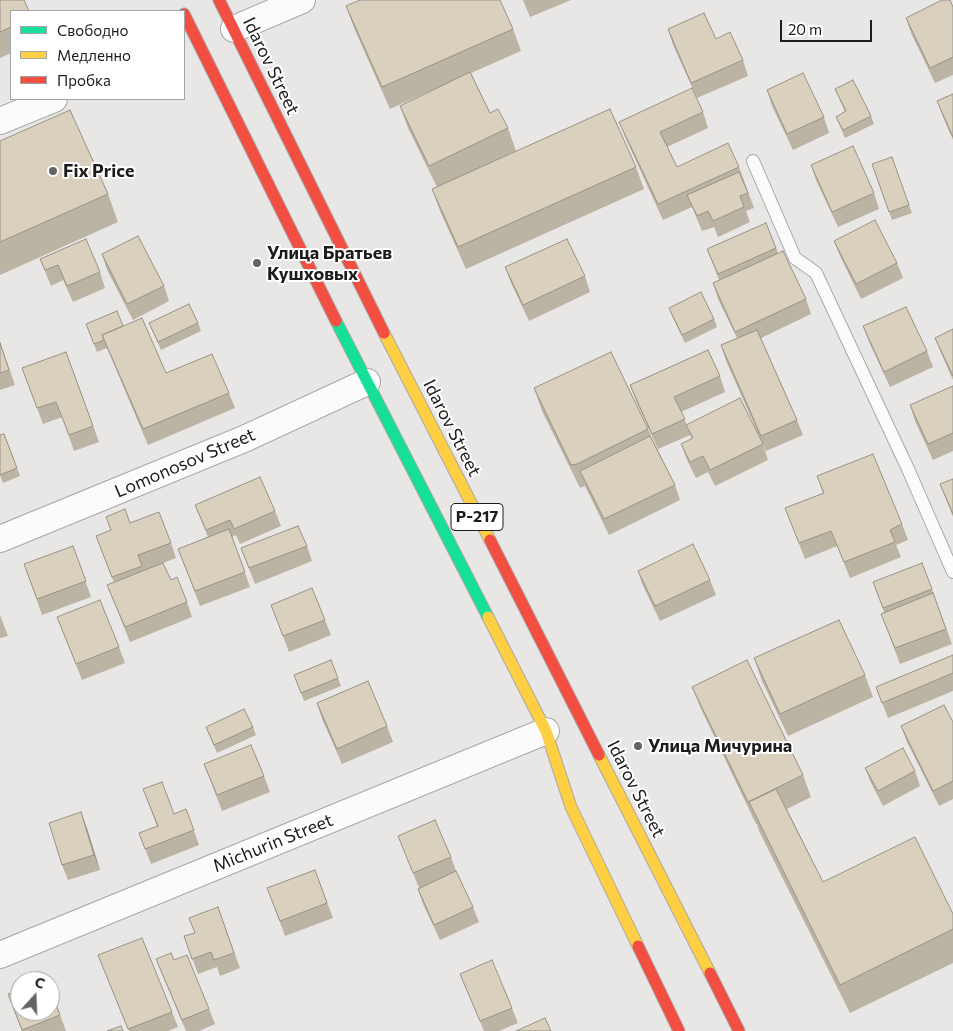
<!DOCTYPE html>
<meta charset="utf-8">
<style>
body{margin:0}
#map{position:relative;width:953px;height:1031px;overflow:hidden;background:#e8e7e5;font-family:Commissioner,sans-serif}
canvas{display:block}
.legend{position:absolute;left:10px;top:10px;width:175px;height:90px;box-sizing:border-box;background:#fff;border:1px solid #a5a4a4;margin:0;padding:6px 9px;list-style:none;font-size:15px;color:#1d1c1b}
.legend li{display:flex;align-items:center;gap:10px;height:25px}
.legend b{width:25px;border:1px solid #a5a4a4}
.north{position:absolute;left:10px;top:971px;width:50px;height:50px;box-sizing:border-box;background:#fff;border:1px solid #a5a4a4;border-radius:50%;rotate:20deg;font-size:14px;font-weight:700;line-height:20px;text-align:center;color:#1d1c1b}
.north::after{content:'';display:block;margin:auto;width:18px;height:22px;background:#646362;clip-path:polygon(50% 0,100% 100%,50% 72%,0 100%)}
.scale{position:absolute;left:780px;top:20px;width:92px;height:22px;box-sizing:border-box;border:2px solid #1d1c1b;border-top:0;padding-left:6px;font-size:15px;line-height:18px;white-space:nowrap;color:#1d1c1b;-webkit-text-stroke:4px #fff;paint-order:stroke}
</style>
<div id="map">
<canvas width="953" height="1031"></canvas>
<ul class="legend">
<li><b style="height:6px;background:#16e098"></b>Свободно</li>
<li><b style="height:6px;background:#ffcf43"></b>Медленно</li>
<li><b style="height:6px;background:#f24e42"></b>Пробка</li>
</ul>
<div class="north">С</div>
<div class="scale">20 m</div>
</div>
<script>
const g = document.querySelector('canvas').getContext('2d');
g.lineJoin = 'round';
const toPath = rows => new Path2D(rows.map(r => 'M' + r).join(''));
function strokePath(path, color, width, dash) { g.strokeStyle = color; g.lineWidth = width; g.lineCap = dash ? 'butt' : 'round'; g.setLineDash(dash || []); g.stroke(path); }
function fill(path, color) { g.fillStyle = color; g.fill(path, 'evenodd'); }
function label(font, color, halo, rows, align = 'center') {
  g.font = font + ' Commissioner,sans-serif'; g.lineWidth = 4; g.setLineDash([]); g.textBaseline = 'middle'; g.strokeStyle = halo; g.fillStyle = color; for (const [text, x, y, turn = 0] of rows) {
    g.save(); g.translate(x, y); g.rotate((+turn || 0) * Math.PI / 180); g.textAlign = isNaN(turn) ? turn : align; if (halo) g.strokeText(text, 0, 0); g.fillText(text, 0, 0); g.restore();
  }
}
const lane = toPath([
 [753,161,795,258,816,273,908,469,953,572]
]);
const street = toPath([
 [234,29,302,0],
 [0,121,54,99],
 [0,539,244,439,367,382],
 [0,955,546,731]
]);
const fast = toPath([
 [336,321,488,617]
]);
const slow = toPath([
 [384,333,490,540],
 [488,617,546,731,571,807,638,946],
 [599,755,710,973]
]);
const jam = toPath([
 [219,0,384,333],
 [184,14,336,321],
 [490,540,599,755],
 [638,946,679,1031],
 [710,973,739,1031]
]);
const wall = toPath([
 [0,0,11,11,11,53,0,58],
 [523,0,571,0,530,17],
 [346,6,513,29,521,51,471,73,490,113,508,128,516,151,495,161,636,167,644,189,466,269,440,211,432,189,437,187,408,128,400,106,437,88,390,109,354,28],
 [953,7,953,75,935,83,911,33,906,18],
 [668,29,716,39,743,60,748,76,697,98,673,45],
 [835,89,871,116,874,124,845,138,836,117,845,112],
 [767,90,824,117,829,133,793,150,772,106],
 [953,94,953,140,943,117,937,101],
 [703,112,708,128,667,147,677,167,739,167,754,208,746,211,750,222,718,237,714,227,702,231,692,207,663,220,625,137,619,122],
 [0,141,108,194,118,222,0,275],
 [872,164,909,205,912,213,892,220],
 [811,165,874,193,879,209,838,227,816,180],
 [834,241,897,263,903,278,861,299,840,256],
 [776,248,778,253,806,299,811,314,761,338,797,420,803,435,766,451,726,361,721,345,737,338,718,299,713,283,719,280,707,249],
 [102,254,164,286,169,301,133,320,107,270],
 [40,259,100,272,105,288,73,302,63,280,51,286],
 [505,267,585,276,590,292,529,321,511,283],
 [669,308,714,319,717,327,685,343,672,316],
 [149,323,198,323,201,331,161,350],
 [86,324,123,326,166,373,229,393,235,408,148,445,107,348,97,352],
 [863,326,927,351,933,367,890,387,869,342],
 [953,329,953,380,941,353,935,338],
 [0,342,15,385,0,390],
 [66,352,99,442,74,451,62,417,43,424,22,368],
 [720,376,725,392,681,412,687,425,763,444,768,460,715,486,708,472,696,478,687,460,681,444,692,439,690,435,658,449,636,401,630,385],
 [953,386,953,451,933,460,915,421,910,405],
 [534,388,648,429,651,436,675,485,680,500,609,535,585,486,580,488,542,411],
 [4,434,20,476,3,483,0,475,0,435],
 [817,476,902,524,908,540,896,545,901,557,850,578,837,546,805,559,785,508,823,493],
 [953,479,953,517,940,484],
 [195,505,275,511,281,526,240,544,236,535,232,537,250,587,200,606,178,549,208,537],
 [130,523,171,543,176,558,163,563,171,580,187,602,192,617,130,642,107,585,114,583,96,536],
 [73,546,91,597,42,615,24,564],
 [307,546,312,561,255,584,241,548],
 [638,571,710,580,716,595,660,621,643,586],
 [873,582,932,589,952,644,900,664,881,614,884,612],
 [271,605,325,620,331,635,289,652],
 [0,615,8,636,0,638],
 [57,617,119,647,125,663,82,680],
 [953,655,953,691,888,718,876,687],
 [754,658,865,675,873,697,788,736,762,681],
 [331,660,341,686,304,701,294,675],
 [692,687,803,775,811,797,787,809,823,882,953,914,953,963,850,1013,759,831,757,824,756,824,701,709],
 [317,703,387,726,393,742,342,764,322,719],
 [953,722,953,799,939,806,907,742,901,726],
 [206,727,253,727,256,735,217,753],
 [204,764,264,776,270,792,222,811],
 [865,768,915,771,920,786,883,806,871,783],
 [143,789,174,814,186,809,199,845,151,864,139,833,157,826],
 [81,812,100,870,68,880,62,865],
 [398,836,451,857,456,871,473,907,479,922,440,940,423,904,418,889,419,888],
 [315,870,333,918,285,936,267,888],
 [218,907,240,968,220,976,217,967,198,974,184,936,194,933],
 [98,955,172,1012,178,1027,168,1031,129,1031],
 [156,959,174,960,209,1009,215,1024,199,1031,186,1031,162,974],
 [460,974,512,1008,518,1023,499,1031,484,1031],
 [50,988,66,1031,22,1031,8,994]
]);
const shadedWall = toPath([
 [81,812,87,828,100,870,94,855]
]);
const building = toPath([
 [0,0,24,0,29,11,11,11,11,27,0,32,0,0],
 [360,0,500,0,513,29,382,87,346,6,360,0],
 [942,0,950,0,953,7,953,57,930,68,906,18,942,0],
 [704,13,716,39,730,32,743,60,691,83,668,29,704,13],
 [470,72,490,113,498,109,508,128,429,166,400,106,470,72],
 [803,73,824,117,787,134,767,90,803,73],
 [853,80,871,116,843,130,836,117,846,111,835,89,853,80],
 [692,88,703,112,660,132,677,167,728,143,739,167,658,204,619,122,692,88],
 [953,94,953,137,937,101,953,94],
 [610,109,636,167,458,247,432,189,610,109],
 [70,110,108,194,0,242,0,141,70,110],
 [853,146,874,193,832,212,811,165,853,146],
 [892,157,909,205,889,212,872,164,892,157],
 [739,172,748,193,740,196,744,207,713,221,708,211,697,216,687,195,739,172],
 [875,220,897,263,856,284,834,241,875,220],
 [766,223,776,248,718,274,707,249,766,223],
 [138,236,164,286,127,304,102,254,138,236],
 [86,239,100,272,67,286,58,265,45,270,40,259,86,239],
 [567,239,585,276,523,305,505,267,567,239],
 [783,251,806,299,735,332,713,283,783,251],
 [701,292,714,319,682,335,669,308,701,292],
 [189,304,198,323,158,342,149,323,189,304],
 [906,307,927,351,884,372,863,326,906,307],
 [117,311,123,326,102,335,104,340,94,344,86,324,117,311],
 [142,318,166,373,212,354,229,393,143,429,102,335,142,318],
 [953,329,953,376,935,338,953,329],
 [757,330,797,420,761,436,721,345,757,330],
 [0,343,9,370,0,373,0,343],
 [708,350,720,376,674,397,685,419,652,434,630,385,708,350],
 [66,352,93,426,69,435,56,402,37,408,22,368,66,352],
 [611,352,648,429,577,464,571,465,534,388,611,352],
 [953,386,953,433,928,444,910,405,953,386],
 [740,398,763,444,710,470,703,456,690,462,681,444,693,438,686,425,740,398],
 [4,434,17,468,0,475,0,435,4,434],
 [650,436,675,485,604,519,580,471,650,436],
 [873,454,902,524,890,530,895,542,844,562,831,531,799,543,785,508,824,493,817,476,873,454],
 [260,477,275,511,234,529,230,520,206,530,195,505,260,477],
 [953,479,953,514,940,484,953,479],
 [125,509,130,523,159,512,171,543,138,555,142,566,112,577,96,536,111,530,106,517,125,509],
 [298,526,307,546,249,568,241,548,298,526],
 [229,529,245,572,195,591,178,549,229,529],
 [693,544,710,580,655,606,638,571,693,544],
 [73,546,86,581,37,599,24,564,73,546],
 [163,563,171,580,177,577,187,602,125,627,107,585,163,563],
 [922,563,932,589,883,608,873,582,922,563],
 [312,588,325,620,283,636,271,605,312,588],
 [933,593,946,629,895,648,881,614,933,593],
 [100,600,119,647,76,664,57,617,100,600],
 [839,620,865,675,780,714,754,658,839,620],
 [953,655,953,673,882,703,876,687,953,655],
 [331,660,338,678,301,693,294,675,331,660],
 [747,660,803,775,748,802,692,687,747,660],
 [368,681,387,726,337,749,317,703,368,681],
 [944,705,953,722,953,781,933,791,901,726,944,705],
 [244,709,253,727,214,745,206,727,244,709],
 [251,745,264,776,217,795,204,764,251,745],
 [903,748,915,771,878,791,865,768,903,748],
 [162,782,174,814,186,809,194,830,145,849,139,833,158,826,143,789,162,782],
 [776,789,823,882,915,837,953,914,953,929,840,985,749,802,776,789],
 [81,812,94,855,62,865,49,823,81,812],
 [435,820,451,857,413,873,398,836,435,820],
 [315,870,327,903,280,921,267,888,315,870],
 [456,871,473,907,434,925,418,889,456,871],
 [218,907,234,953,214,960,211,952,192,959,184,936,195,933,189,918,218,907],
 [142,938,172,1012,128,1029,98,955,142,938],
 [171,953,174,960,187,955,209,1009,182,1020,156,959,171,953],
 [492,960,512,1008,480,1021,460,974,492,960],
 [50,988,60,1015,22,1030,8,994,20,989,20,1011,50,1011,50,988],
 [545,1018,551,1031,516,1031,545,1018],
 [121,1026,123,1031,107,1031,121,1026]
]);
const markers = [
 [53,171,5,"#646362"],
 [257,263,5,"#646362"],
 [638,746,5,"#646362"]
];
const shields = [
 [477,517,52]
];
const shieldNames = [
 ["Р-217",477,517]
];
const streetNames = [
 ["Idarov Street",271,66,64],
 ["Idarov Street",452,428,63],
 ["Lomonosov Street",185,463,-23],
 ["Idarov Street",636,789,63],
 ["Michurin Street",273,843,-22]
];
const poiNames = [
 ["Fix Price",63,171],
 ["Улица Братьев",267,253],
 ["Кушховых",267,274],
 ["Улица Мичурина",648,746]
];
strokePath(lane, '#a9a8a7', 14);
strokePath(street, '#a9a8a7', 28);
strokePath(fast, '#a9a8a7', 13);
strokePath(slow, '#a9a8a7', 13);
strokePath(jam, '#a9a8a7', 13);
strokePath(lane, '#fcfbfb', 12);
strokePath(street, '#fcfbfb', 26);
strokePath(fast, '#16e098', 11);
strokePath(slow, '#ffcf43', 11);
strokePath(jam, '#f24e42', 11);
fill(wall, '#bbb3a3');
fill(shadedWall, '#999285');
fill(building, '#dad0be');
strokePath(building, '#999285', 1);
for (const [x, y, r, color] of markers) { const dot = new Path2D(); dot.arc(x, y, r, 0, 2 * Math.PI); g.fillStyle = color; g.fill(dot); strokePath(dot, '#fff', 2); }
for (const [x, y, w] of shields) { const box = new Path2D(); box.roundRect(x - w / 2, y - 13.5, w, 27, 4); g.fillStyle = '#fff'; g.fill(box); strokePath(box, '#1d1c1b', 1); }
label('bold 16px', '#1d1c1b', null, shieldNames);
label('18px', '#1d1c1b', '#fff', streetNames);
label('bold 18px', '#1d1c1b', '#fff', poiNames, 'left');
</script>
